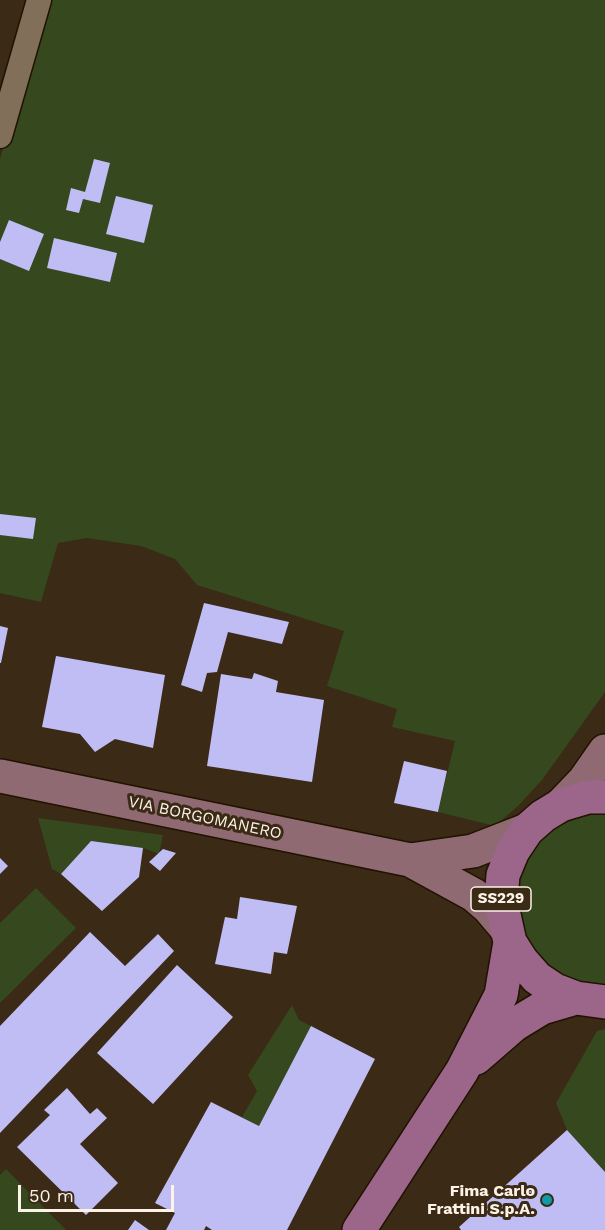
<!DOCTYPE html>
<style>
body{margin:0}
#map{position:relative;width:605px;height:1230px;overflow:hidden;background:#3a2a16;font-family:"Work Sans",sans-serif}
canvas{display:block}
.scale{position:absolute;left:18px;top:1185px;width:156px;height:27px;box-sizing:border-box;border:3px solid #fdf2e6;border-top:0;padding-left:8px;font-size:18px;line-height:21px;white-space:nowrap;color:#fdf2e6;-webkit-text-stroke:4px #3a2a16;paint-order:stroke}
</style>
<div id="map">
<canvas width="605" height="1230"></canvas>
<div class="scale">50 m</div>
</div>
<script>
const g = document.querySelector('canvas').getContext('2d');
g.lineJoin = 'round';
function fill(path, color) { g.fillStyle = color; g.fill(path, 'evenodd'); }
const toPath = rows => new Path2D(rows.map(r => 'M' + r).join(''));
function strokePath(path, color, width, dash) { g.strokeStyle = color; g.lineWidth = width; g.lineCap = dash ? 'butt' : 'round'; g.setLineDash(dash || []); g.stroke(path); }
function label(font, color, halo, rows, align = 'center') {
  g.font = font + ' "Work Sans",sans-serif'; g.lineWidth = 6; g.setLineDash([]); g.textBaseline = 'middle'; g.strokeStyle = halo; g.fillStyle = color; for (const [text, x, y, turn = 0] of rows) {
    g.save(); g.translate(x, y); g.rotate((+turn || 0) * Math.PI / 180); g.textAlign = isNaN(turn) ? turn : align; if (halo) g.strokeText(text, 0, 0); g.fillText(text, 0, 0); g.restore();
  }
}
const green = toPath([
 [46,0,605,0,605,692,542,780,518,806,495,826,438,812,455,741,392,727,397,709,327,686,344,631,197,585,175,559,141,546,87,538,58,543,41,602,0,593,0,159],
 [605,810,605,987,586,986,561,978,540,962,524,940,515,889,522,863,536,841,556,824,581,813],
 [38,818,163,835,159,854,143,848,91,842,61,874,52,869],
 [36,888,76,928,0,1003,0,923],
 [292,1005,299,1020,311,1026,259,1126,242,1117,257,1091,248,1075],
 [605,1029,605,1172,567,1130,556,1103,597,1031],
 [6,1169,66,1230,0,1230,0,1175]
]);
const building = toPath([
 [94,159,110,163,100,203,83,199,79,213,66,210,71,188,85,192],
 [116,196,153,205,144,243,106,234],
 [9,220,44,234,29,271,0,259,0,242],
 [54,238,117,253,110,282,47,268],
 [0,514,36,518,33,539,0,535],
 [204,603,289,622,282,644,228,632,217,672,207,673,202,692,181,685],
 [0,626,8,628,1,663,0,663],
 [56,656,165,675,153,748,115,739,95,752,80,734,42,727],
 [254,673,278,681,276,692,324,700,312,782,207,766,221,674,252,679],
 [404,761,447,771,438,812,394,803],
 [91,841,143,848,139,877,102,911,61,874],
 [163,849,176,853,160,871,149,862],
 [0,858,8,866,0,874],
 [240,897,297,906,287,954,274,952,271,974,215,964,225,917,237,919],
 [90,932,125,966,158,934,174,951,0,1133,0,1026],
 [177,965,233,1017,153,1104,97,1053],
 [311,1026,375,1059,287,1230,212,1230,206,1226,204,1230,166,1230,175,1213,155,1203,211,1102,259,1126],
 [67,1088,90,1114,97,1108,107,1118,80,1144,118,1183,86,1215,17,1147,50,1115,44,1110],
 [567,1130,605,1172,605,1230,461,1230,459,1227],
 [135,1220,149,1230,128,1230]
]);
const street = toPath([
 [0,136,39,0]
]);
const secondary = toPath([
 [0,776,410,860,474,895,489,908,505,927],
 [561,805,584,781,605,751],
 [410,860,473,851,527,830]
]);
const primary = toPath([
 [605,797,588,797,561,805,543,816,527,830,513,851,503,875,501,901,510,942,522,961,537,978,555,990,576,998,605,1002],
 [476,1058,514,1025,542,1008,576,998],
 [359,1230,462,1071,501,995,510,942]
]);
const markers = [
 [547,1200,6,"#0f9aa8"]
];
const shields = [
 [501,899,60]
];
const shieldNames = [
 ["SS229",501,899]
];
const streetNames = [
 ["VIA BORGOMANERO",205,818,12]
];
const poiNames = [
 ["Fima Carlo",535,1191],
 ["Frattini S.p.A.",535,1209]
];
fill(green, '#36481d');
fill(building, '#c0bdf4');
strokePath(street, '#211201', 27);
strokePath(secondary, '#211201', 36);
strokePath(primary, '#211201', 36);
strokePath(street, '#826f5a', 24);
strokePath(secondary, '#8f6a72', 33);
strokePath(primary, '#9c668a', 33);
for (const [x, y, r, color] of markers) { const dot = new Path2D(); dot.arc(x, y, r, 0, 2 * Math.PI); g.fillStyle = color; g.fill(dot); strokePath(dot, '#3a2a16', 2); }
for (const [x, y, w] of shields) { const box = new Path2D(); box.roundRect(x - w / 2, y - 12, w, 24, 4.5); g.fillStyle = '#3a2a16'; g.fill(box); strokePath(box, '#fdf2e6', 1.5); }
label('bold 15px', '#fdf2e6', null, shieldNames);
label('16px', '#fdf2e6', '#3a2a16', streetNames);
label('bold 16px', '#fdf2e6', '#3a2a16', poiNames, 'right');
</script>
